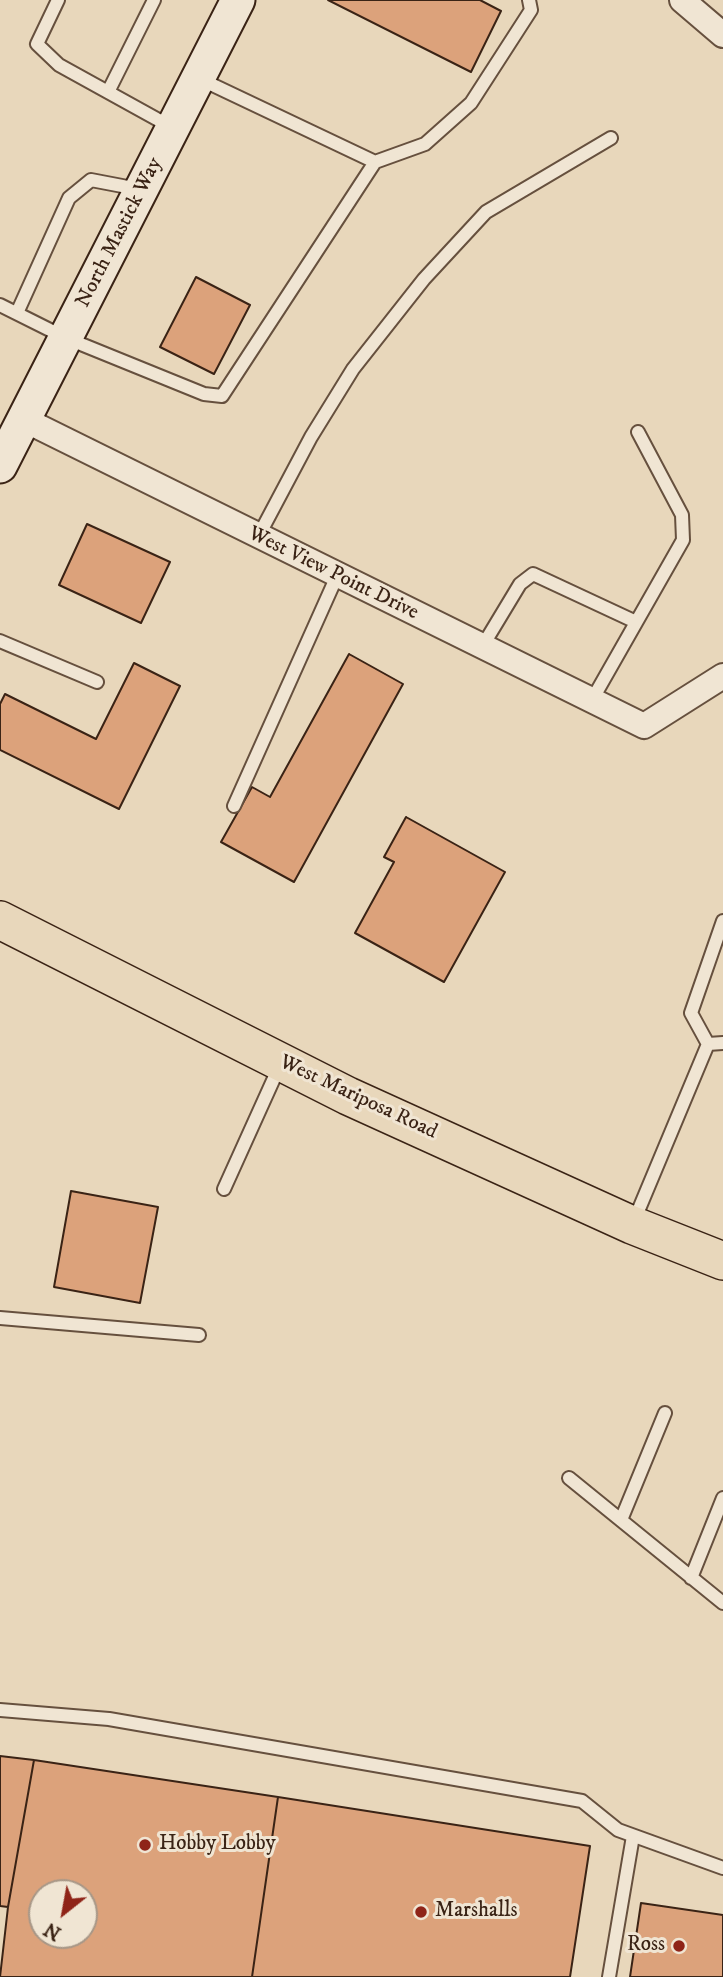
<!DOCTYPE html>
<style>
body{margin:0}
#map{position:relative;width:723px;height:1977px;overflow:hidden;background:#e8d7bb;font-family:"IM FELL DW Pica",serif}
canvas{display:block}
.north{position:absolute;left:28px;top:1879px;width:70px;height:70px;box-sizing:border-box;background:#f0e5d3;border:2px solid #a79787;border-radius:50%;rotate:211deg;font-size:19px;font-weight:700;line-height:28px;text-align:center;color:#3a2315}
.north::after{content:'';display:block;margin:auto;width:24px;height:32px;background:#8f2418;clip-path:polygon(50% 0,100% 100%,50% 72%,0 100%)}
</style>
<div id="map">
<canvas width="723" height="1977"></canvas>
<div class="north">N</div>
</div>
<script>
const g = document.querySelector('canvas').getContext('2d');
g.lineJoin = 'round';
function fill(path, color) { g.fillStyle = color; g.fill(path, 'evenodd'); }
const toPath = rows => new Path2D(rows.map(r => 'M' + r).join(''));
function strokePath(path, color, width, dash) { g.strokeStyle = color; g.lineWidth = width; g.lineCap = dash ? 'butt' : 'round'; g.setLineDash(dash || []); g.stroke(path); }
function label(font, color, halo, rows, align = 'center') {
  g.font = font + ' "IM FELL DW Pica",serif'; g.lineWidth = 6; g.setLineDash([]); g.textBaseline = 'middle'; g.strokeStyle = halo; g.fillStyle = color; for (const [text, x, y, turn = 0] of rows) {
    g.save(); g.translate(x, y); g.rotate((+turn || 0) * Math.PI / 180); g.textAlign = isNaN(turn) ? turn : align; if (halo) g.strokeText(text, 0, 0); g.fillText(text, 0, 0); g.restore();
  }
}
const building = toPath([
 [328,0,480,0,501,11,471,72,328,0],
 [196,277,250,305,214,374,160,347,196,277],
 [87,524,170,562,141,623,59,585,87,524],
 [349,654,403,684,294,882,221,842,252,787,270,797,349,654],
 [134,663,180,686,119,809,0,750,0,704,5,694,96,739,134,663],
 [406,817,505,872,444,982,355,933,394,862,384,857,406,817],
 [71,1191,158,1207,140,1303,54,1287,71,1191],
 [0,1756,34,1760,8,1907,0,1906,0,1756],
 [34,1760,278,1797,252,1977,0,1977,8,1907,34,1760],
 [42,1893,84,1893,84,1935,42,1935,42,1893],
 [278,1797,590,1846,570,1977,252,1977,278,1797],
 [641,1903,723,1915,723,1977,630,1977,641,1903]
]);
const lane = toPath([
 [58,0,37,44,59,65,173,128],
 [198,78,375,162],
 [108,92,154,0],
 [0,305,66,338,204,394,222,396,375,162,425,144,471,103,531,10,529,0],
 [17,313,69,198,91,180,138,189],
 [258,537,311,437,353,369,424,279,486,212,611,138],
 [0,641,97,682],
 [482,647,520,584,533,574,636,622],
 [592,700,683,540,682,515,638,432],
 [234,806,337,576],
 [708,1044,691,1013,723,921],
 [224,1189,280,1065],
 [634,1221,708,1044,723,1043],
 [0,1318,199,1335],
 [569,1478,723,1603],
 [621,1520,665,1413],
 [691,1578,723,1498],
 [0,1710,109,1719,582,1801,618,1830,723,1868],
 [609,1977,633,1836]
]);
const street = toPath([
 [682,0,723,35],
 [25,420,644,726,723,676]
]);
const secondary = toPath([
 [0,466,238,0]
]);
const primary = toPath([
 [0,920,348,1096,632,1225,723,1261]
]);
const markers = [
 [145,1845,7,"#8f2418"],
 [421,1912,7,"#8f2418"],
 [679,1946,7,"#8f2418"]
];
const streetNames = [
 ["North Mastick Way",120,233,-63],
 ["West View Point Drive",333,574,26],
 ["West Mariposa Road",358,1098,25]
];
const poiNames = [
 ["Hobby Lobby",159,1845],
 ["Marshalls",435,1912],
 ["Ross",665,1946,"right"]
];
fill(building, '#dca27b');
strokePath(building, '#3a2315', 2);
strokePath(lane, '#66503e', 16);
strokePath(street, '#66503e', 28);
strokePath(secondary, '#3a2315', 37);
strokePath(primary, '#3a2315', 40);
strokePath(lane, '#f0e5d3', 12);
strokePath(street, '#f0e5d3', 24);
strokePath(secondary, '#f0e5d3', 33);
strokePath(primary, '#e8d7bb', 37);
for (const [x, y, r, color] of markers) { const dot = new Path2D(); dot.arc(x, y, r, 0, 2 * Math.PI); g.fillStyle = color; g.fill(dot); strokePath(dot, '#f0e5d3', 2.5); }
label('21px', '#3a2315', '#f0e5d3', streetNames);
label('21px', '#3a2315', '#f0e5d3', poiNames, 'left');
</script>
